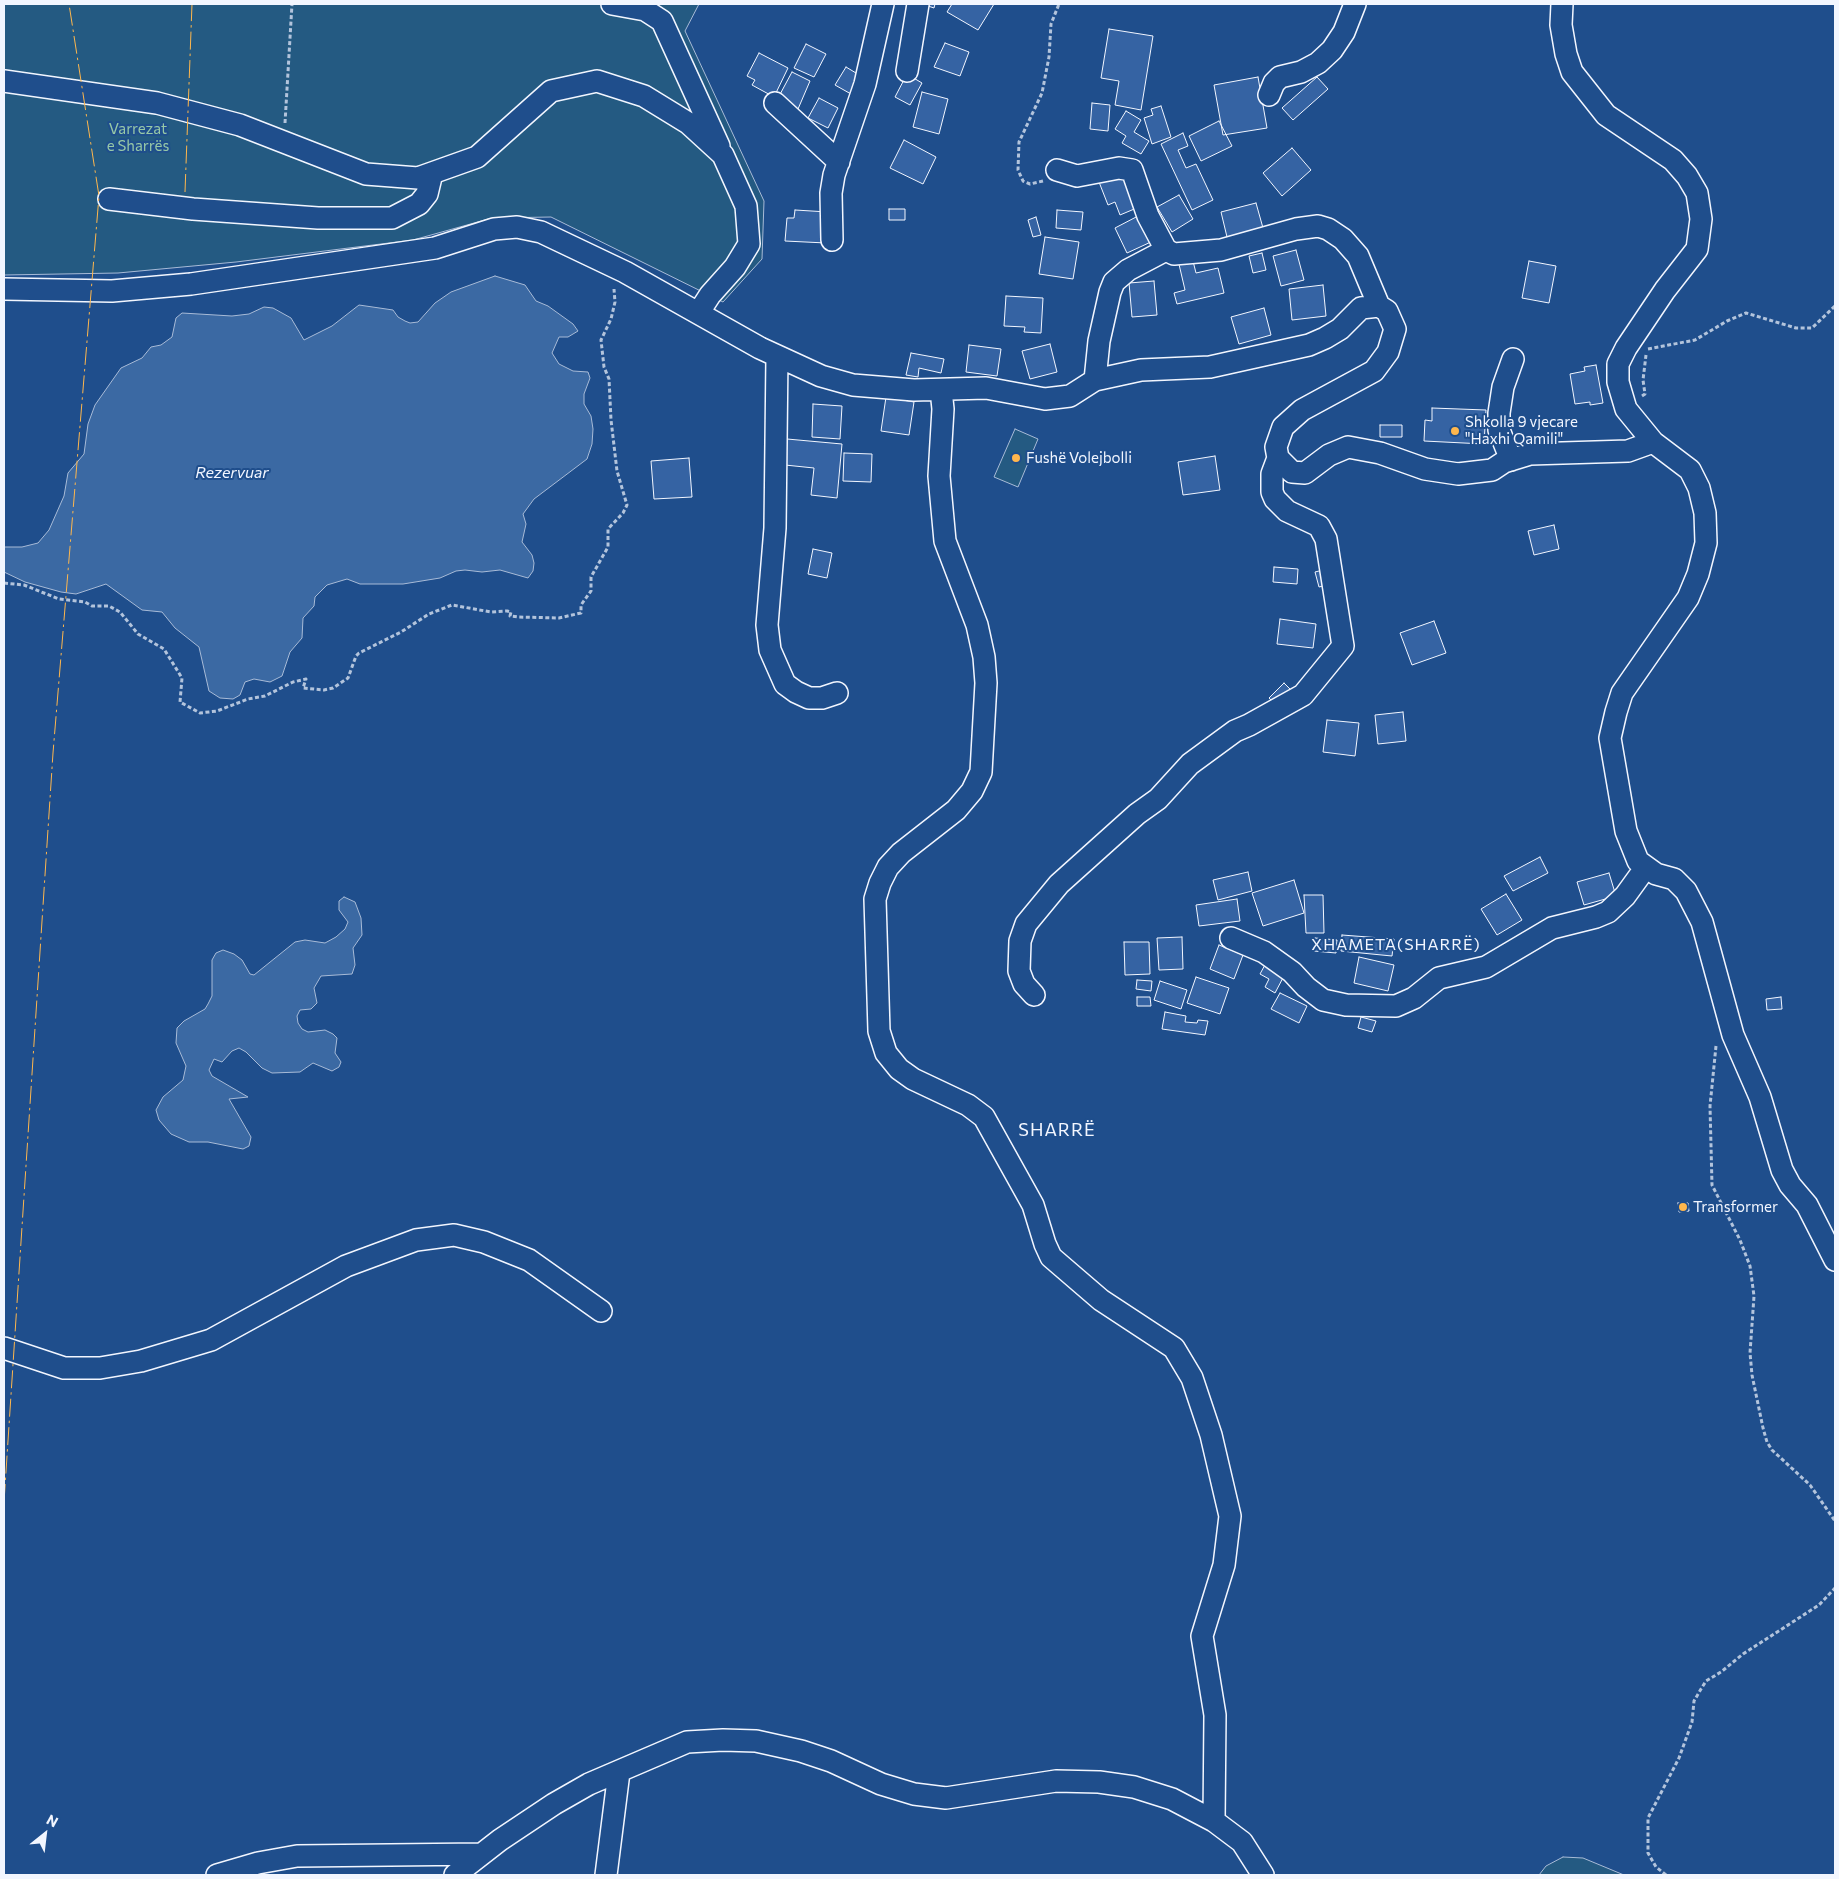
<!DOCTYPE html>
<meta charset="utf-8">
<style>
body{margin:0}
#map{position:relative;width:1839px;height:1879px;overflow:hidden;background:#1f4e8c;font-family:Commissioner,sans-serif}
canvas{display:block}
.frame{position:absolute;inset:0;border:5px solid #f2f6ff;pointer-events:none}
.north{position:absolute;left:20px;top:1809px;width:50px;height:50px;-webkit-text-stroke:4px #1f4e8c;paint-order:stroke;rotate:29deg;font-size:14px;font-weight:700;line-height:20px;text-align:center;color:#f2f6ff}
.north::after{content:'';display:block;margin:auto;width:18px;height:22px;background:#f2f6ff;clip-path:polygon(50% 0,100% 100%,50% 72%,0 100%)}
</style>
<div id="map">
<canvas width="1839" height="1879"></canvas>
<div class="frame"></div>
<div class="north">N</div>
</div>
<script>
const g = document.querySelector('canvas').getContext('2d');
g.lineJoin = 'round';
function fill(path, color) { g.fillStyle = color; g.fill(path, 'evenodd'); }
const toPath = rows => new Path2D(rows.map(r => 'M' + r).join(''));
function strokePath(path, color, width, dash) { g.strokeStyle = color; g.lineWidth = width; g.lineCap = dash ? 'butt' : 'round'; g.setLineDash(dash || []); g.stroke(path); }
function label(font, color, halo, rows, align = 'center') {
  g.font = font + ' Commissioner,sans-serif'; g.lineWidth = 4; g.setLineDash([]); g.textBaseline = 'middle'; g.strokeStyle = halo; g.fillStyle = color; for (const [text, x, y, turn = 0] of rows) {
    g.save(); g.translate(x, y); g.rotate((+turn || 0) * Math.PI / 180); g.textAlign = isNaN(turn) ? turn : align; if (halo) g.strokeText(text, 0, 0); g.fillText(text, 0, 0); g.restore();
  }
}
const green = toPath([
 [4,4,699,4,685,31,764,201,762,259,723,302,551,217,492,218,413,240,236,262,118,273,4,275,4,4],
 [1015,429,1038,439,1018,487,994,477,1015,429],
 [1563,1857,1583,1858,1624,1875,1539,1875,1546,1866,1563,1857]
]);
const water = toPath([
 [495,276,525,285,536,301,548,306,573,324,578,331,568,337,559,337,552,353,559,364,573,371,588,372,590,378,584,394,584,404,591,416,593,429,592,444,587,459,534,499,523,514,526,524,522,542,532,555,534,563,533,571,528,578,500,570,482,572,465,570,456,571,440,578,403,584,360,584,347,579,327,585,315,597,314,606,303,618,302,638,290,652,282,676,270,682,254,679,245,682,240,695,233,699,220,698,209,691,199,647,175,628,162,612,142,610,106,584,76,594,61,592,25,582,4,572,4,547,22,547,38,543,49,530,64,496,68,473,84,454,88,424,95,405,121,368,142,358,151,347,161,345,172,337,176,318,182,313,232,316,249,314,264,307,273,308,291,318,304,340,332,326,359,305,393,310,398,317,405,321,410,323,418,322,435,303,451,292,495,276],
 [344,897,355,902,361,918,362,935,353,948,355,965,352,974,321,976,314,988,317,1003,311,1009,300,1010,297,1016,298,1023,302,1029,308,1032,325,1030,333,1034,337,1038,335,1053,341,1062,339,1067,332,1071,313,1063,300,1072,272,1073,262,1068,246,1052,239,1048,232,1051,222,1062,214,1059,209,1070,212,1076,248,1097,229,1099,251,1137,249,1146,243,1149,208,1142,189,1142,171,1134,159,1120,156,1110,163,1097,183,1080,186,1066,176,1043,177,1028,184,1021,205,1009,208,1004,212,996,212,960,216,953,223,950,234,954,242,960,250,974,254,975,295,942,305,940,325,943,336,937,345,929,348,922,339,910,339,901,344,897]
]);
const building = toPath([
 [925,4,935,4,934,8,925,5,925,4],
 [952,4,994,4,978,30,947,12,952,4],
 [1109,29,1153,36,1141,110,1115,105,1119,81,1101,78,1109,29],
 [945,43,969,52,960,76,934,67,945,43],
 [806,44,826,54,814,77,794,68,806,44],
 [759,53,788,68,774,97,752,85,755,80,747,76,759,53],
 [846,67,861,76,851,94,835,85,846,67],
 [792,72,810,81,798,109,778,98,792,72],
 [907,74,922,83,910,105,895,97,907,74],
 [1258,77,1267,128,1223,135,1214,85,1258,77],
 [1317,77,1328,89,1293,120,1282,108,1317,77],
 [922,92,948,99,939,134,913,127,922,92],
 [819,98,838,108,828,128,808,118,819,98],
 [1092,103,1110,105,1108,131,1090,129,1092,103],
 [1161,106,1171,137,1152,144,1144,118,1153,115,1151,109,1161,106],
 [1126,111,1141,120,1134,132,1149,141,1141,154,1122,143,1126,136,1115,129,1126,111],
 [1219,121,1232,146,1201,161,1189,136,1219,121],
 [1183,133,1188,146,1178,150,1186,168,1196,164,1213,200,1192,210,1161,144,1183,133],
 [904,140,936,157,923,184,890,168,904,140],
 [1292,148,1311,170,1282,196,1263,173,1292,148],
 [1124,171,1139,207,1120,215,1115,202,1108,205,1099,182,1124,171],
 [1179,195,1193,219,1172,232,1157,207,1179,195],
 [1256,203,1263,228,1227,237,1221,212,1256,203],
 [889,209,905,209,905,220,889,220,889,209],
 [795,210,828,212,826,243,785,241,787,218,794,218,795,210],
 [1057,210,1083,212,1081,230,1056,228,1057,210],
 [1140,215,1153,241,1127,253,1115,228,1140,215],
 [1036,217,1041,235,1033,237,1028,220,1036,217],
 [1045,237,1079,242,1073,279,1039,274,1045,237],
 [1296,250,1304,280,1281,286,1273,256,1296,250],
 [1262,253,1266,270,1253,273,1249,256,1262,253],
 [1192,257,1196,273,1218,268,1224,293,1177,304,1174,293,1185,290,1178,260,1192,257],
 [1529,261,1556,266,1549,303,1522,298,1529,261],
 [1154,281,1157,315,1132,317,1129,283,1154,281],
 [1323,285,1326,316,1292,320,1289,289,1323,285],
 [1006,296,1043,298,1041,333,1024,332,1025,327,1004,326,1006,296],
 [1264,308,1271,335,1239,344,1231,317,1264,308],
 [1050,344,1057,372,1030,379,1022,351,1050,344],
 [969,345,1001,349,997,376,966,372,969,345],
 [911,353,944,359,941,373,919,368,918,377,906,375,911,353],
 [1596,365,1603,403,1590,405,1590,402,1575,404,1570,374,1585,371,1584,367,1596,365],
 [886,397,914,402,909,435,881,431,886,397],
 [813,404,842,406,840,439,812,437,813,404],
 [1432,408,1486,410,1484,444,1424,441,1425,420,1432,421,1432,408],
 [1380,425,1402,425,1402,437,1380,437,1380,425],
 [787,439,842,444,837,498,811,495,814,468,785,465,787,439],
 [844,453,872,454,871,482,843,481,844,453],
 [1215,456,1220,490,1183,495,1178,462,1215,456],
 [689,458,692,497,654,499,651,461,689,458],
 [1554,525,1559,549,1534,555,1528,531,1554,525],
 [813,549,832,553,827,578,808,574,813,549],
 [1274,567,1298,569,1297,584,1273,582,1274,567],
 [1323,570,1327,585,1319,587,1315,572,1323,570],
 [1280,619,1316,624,1313,648,1277,644,1280,619],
 [1434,621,1446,653,1412,665,1400,633,1434,621],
 [1284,683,1291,690,1276,705,1269,698,1284,683],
 [1403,712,1406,741,1378,744,1375,715,1403,712],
 [1327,720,1359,723,1355,756,1323,752,1327,720],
 [1540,857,1548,873,1513,891,1504,876,1540,857],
 [1248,872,1252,891,1218,900,1213,880,1248,872],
 [1609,873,1616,896,1584,905,1577,882,1609,873],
 [1294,880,1304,913,1263,926,1252,893,1294,880],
 [1506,894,1522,920,1497,935,1481,909,1506,894],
 [1304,895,1323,895,1324,933,1306,933,1304,895],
 [1237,899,1240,921,1199,926,1196,905,1237,899],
 [1342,935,1394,939,1392,956,1341,951,1342,935],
 [1182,937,1183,969,1159,970,1157,938,1182,937],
 [1315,938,1337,940,1336,953,1314,951,1315,938],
 [1124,942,1149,942,1150,974,1125,975,1124,942],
 [1219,945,1243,955,1234,979,1210,969,1219,945],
 [1359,957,1394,965,1388,991,1354,983,1359,957],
 [1266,963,1285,974,1275,993,1265,987,1269,979,1260,974,1266,963],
 [1196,977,1229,988,1220,1014,1187,1003,1196,977],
 [1137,980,1152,981,1151,991,1136,989,1137,980],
 [1160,981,1187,990,1181,1009,1154,1000,1160,981],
 [1280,993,1307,1006,1299,1023,1271,1009,1280,993],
 [1137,997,1150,997,1151,1006,1137,1006,1137,997],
 [1781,997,1782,1009,1767,1010,1766,999,1781,997],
 [1165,1012,1186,1016,1185,1022,1197,1023,1198,1020,1208,1021,1205,1035,1162,1029,1165,1012],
 [1361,1017,1376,1021,1372,1032,1358,1028,1361,1017],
 [1678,1203,1688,1203,1689,1211,1679,1212,1678,1203]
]);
const path = toPath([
 [285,123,292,4],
 [1043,181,1030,184,1023,181,1018,170,1019,142,1042,93,1049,57,1051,24,1059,4],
 [1648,349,1695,340,1727,321,1746,313,1796,328,1812,328,1835,306],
 [1642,396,1645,394,1643,380,1646,355],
 [4,583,24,585,59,599,85,602,92,606,109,606,120,612,138,634,164,649,182,678,180,702,200,713,217,711,248,699,265,696,293,682,306,679,303,688,324,690,333,688,348,678,356,656,359,653,401,632,429,614,452,605,491,612,507,611,511,612,510,616,518,617,559,618,581,613,581,605,591,591,591,577,608,547,608,529,623,513,627,505,617,471,611,420,609,379,604,367,601,340,611,319,615,302,614,289],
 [1716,1046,1710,1106,1712,1185,1740,1240,1750,1266,1754,1296,1750,1353,1752,1375,1763,1428,1767,1442,1772,1450,1810,1485,1835,1521],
 [1666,1875,1656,1867,1648,1853,1648,1818,1679,1758,1692,1722,1694,1701,1701,1689,1706,1681,1721,1672,1743,1654,1819,1605,1835,1588]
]);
const minor = toPath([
 [612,4,645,10,662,21,719,146],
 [1562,4,1561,25,1566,54,1572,72,1606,115,1673,160,1687,176,1697,193,1701,219,1697,249,1665,290,1626,348,1618,364,1618,382,1626,409,1653,442,1690,470,1699,488,1705,513,1706,543,1698,574,1688,598,1622,693,1616,712,1610,738,1626,831,1638,861,1656,874,1674,879,1686,891,1702,922,1733,1035,1760,1097,1782,1170,1790,1185,1807,1205,1835,1260],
 [907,71,918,4],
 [4,81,157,103,240,125,366,174,418,178,477,157,551,91,597,81,644,96,688,123,723,155,746,206,749,244,735,267,710,295,699,312],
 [1269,95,1274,83,1280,77,1301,72,1318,63,1332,50,1344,32,1355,4],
 [775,103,839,162],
 [1057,170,1077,176,1119,168,1132,170,1148,216,1166,250,1174,254,1221,250,1296,229,1318,226,1328,229,1343,239,1358,256,1379,306],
 [109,199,193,209,318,218,392,218,419,204,427,194,432,173],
 [832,240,831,193,834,175,865,84,883,4],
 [4,289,112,291,191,284,435,248,494,229,517,227,541,232,625,272,760,348,821,376,853,385,914,390,986,388,1045,399,1070,396,1095,380,1141,370,1210,367,1309,345,1325,338,1340,329,1361,308,1379,306,1387,311,1395,329,1388,352,1374,371,1302,410,1283,427,1276,447,1278,458,1292,472,1305,473,1329,455,1348,447,1380,453,1425,469,1458,474,1492,470,1504,462,1530,454,1628,451,1653,442],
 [777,356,775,528,767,625,770,650,785,684,796,692,809,698,822,698,837,693],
 [1095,380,1099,341,1110,292,1114,282,1128,270,1166,250],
 [941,390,943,409,939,476,945,541,977,625,984,657,986,683,981,772,972,791,956,810,901,853,888,867,880,883,875,899,879,1031,886,1053,899,1069,913,1079,968,1105,984,1117,1033,1205,1045,1244,1051,1257,1101,1300,1174,1348,1192,1378,1211,1435,1230,1516,1224,1565,1202,1636,1215,1715,1214,1821],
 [1511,460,1499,430,1499,413,1503,387,1513,359],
 [1231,938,1264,952,1292,972,1306,987,1323,1000,1346,1005,1396,1006,1414,998,1439,978,1486,967,1552,928,1596,917,1608,912,1625,896,1646,867],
 [1034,995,1024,984,1019,971,1020,941,1026,924,1059,884,1137,814,1158,799,1190,764,1235,731,1249,725,1303,695,1343,646,1326,539,1319,526,1287,511,1275,499,1272,492,1272,474,1278,458],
 [4,1348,64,1368,100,1368,141,1361,211,1340,346,1266,416,1240,454,1235,484,1242,529,1260,601,1311],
 [217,1875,258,1863,297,1856,482,1854],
 [455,1875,500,1840,554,1804,589,1784,687,1742,723,1740,756,1741,801,1751,831,1761,881,1784,914,1794,946,1798,1056,1781,1099,1782,1134,1787,1172,1799,1214,1821,1242,1842,1263,1875],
 [606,1875,619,1772]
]);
const power = toPath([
 [185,192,192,4],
 [4,1502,53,753,99,196,69,4]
]);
const markers = [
 [1455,431,5,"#ffb74d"],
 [1016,458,5,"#ffb74d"],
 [1683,1207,5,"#ffb74d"]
];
const parkNames = [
 ["Varrezat",138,129],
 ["e Sharrës",138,146]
];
const poiNames = [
 ["Shkolla 9 vjecare",1465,422],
 ["\"Haxhi Qamili\"",1465,439],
 ["Fushë Volejbolli",1026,458],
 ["Transformer",1693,1207]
];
const waterNames = [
 ["Rezervuar",232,473]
];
const neighbourhoodNames = [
 ["XHAMETA(SHARRË)",1396,945]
];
const quarterNames = [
 ["SHARRË",1057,1130]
];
fill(green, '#245a82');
strokePath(green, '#a8bbd7', 1);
fill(water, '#3b69a3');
strokePath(water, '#a8bbd7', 1);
fill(building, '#3563a3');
strokePath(building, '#f2f6ff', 1);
strokePath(minor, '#f2f6ff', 24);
strokePath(path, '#b3c4dc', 3, [4, 2.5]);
strokePath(minor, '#1f4e8c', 21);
strokePath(power, '#ffb74d', 1, [18, 4, 2.5, 4]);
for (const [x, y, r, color] of markers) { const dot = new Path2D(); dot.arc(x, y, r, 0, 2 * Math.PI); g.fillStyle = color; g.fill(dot); strokePath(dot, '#1f4e8c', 2); }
label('15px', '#97c8a6', '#1f4e8c', parkNames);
label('15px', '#f2f6ff', '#1f4e8c', poiNames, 'left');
label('italic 16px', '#f2f6ff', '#1f4e8c', waterNames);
g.letterSpacing = '1px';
label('16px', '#f2f6ff', '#1f4e8c', neighbourhoodNames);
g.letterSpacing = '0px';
g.letterSpacing = '1px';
label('18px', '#f2f6ff', '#1f4e8c', quarterNames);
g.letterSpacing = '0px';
</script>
